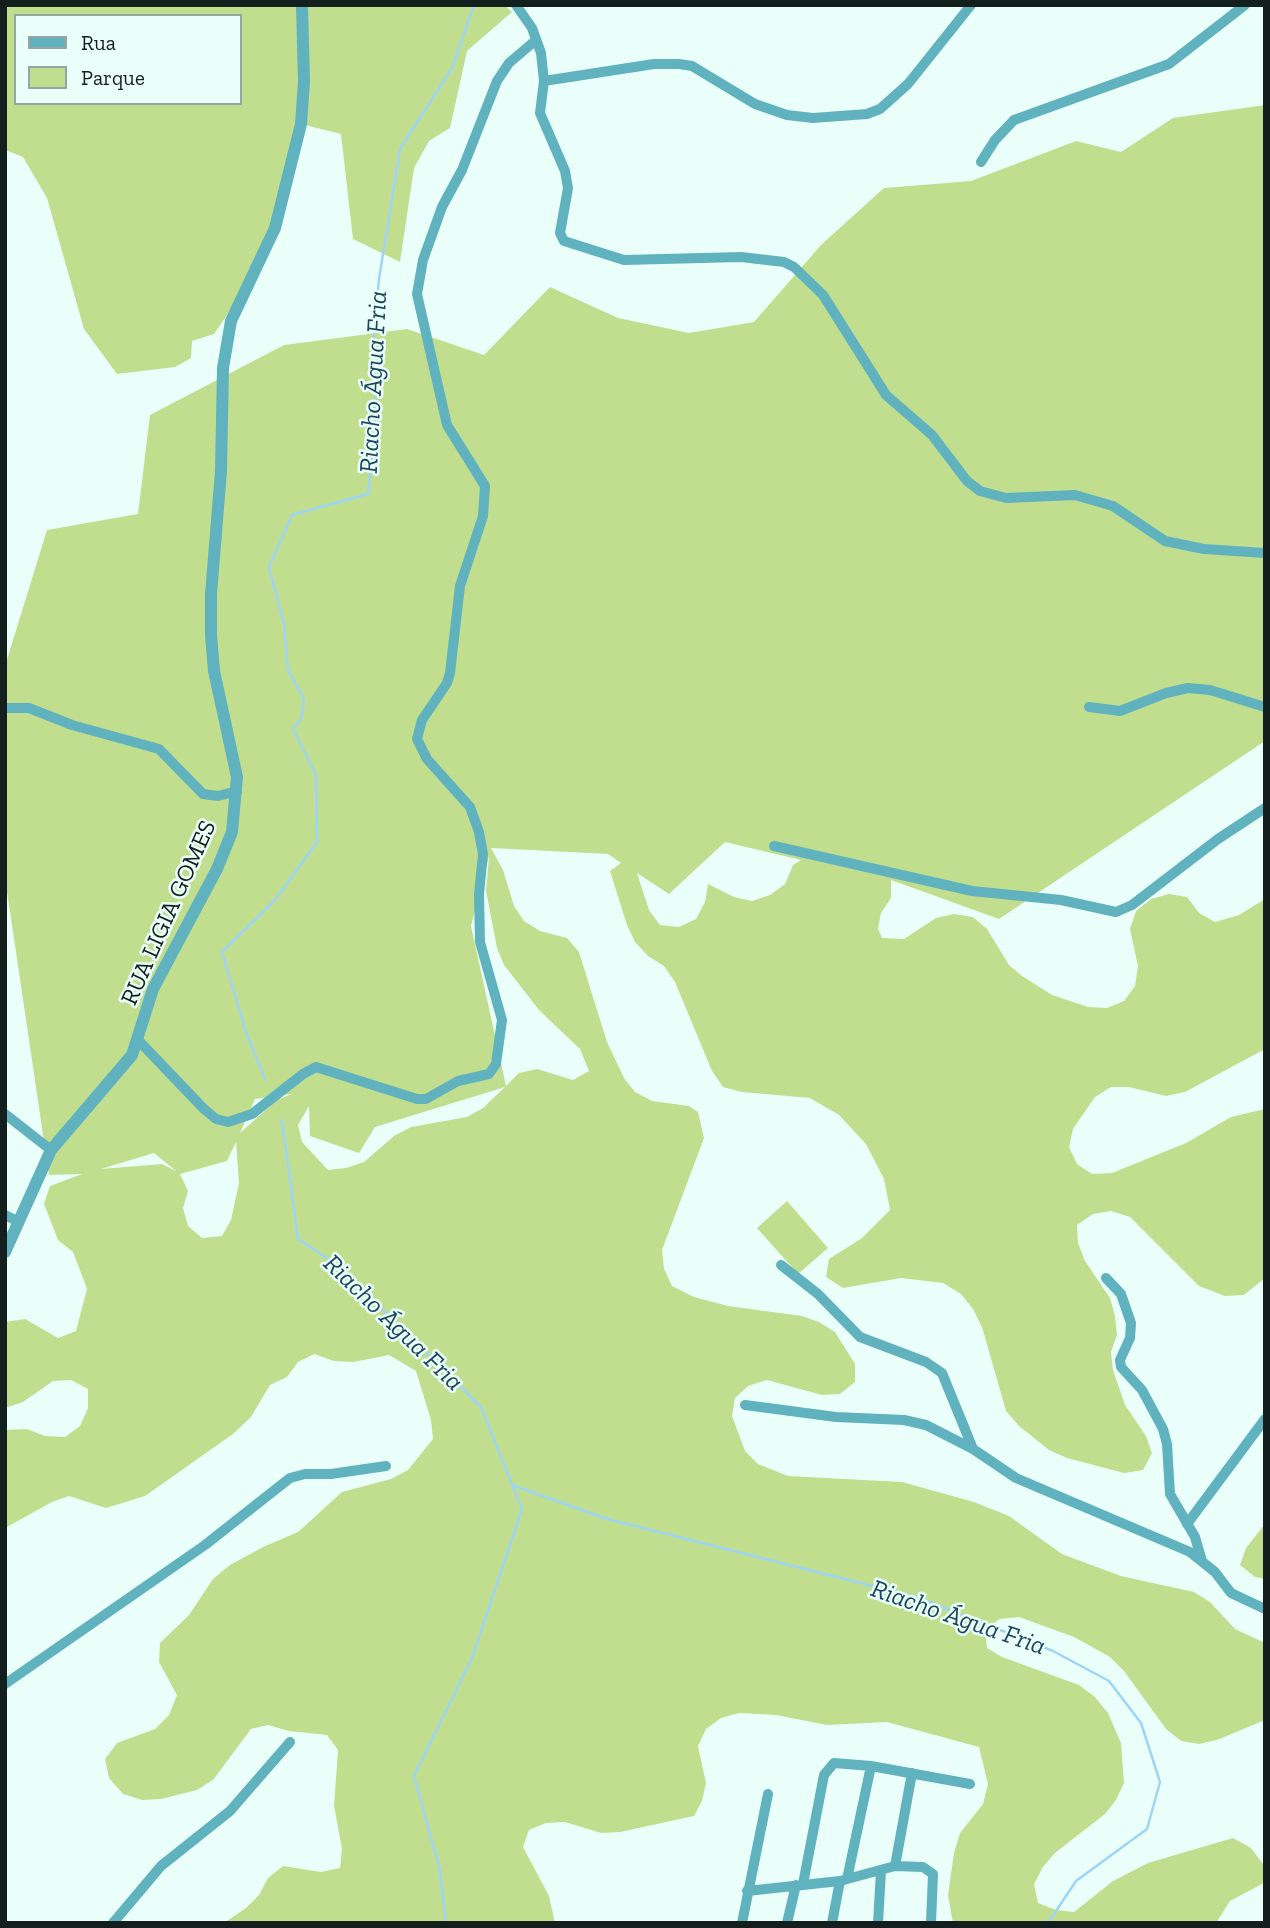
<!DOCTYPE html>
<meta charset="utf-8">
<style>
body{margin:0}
#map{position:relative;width:1270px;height:1928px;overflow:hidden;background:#ebfffa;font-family:"Zilla Slab",serif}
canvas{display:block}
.frame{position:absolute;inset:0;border:7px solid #131f1c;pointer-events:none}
.legend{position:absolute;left:14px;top:14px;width:228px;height:91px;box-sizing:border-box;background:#ebfffa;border:2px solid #95a5a1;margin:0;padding:9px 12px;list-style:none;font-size:21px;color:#131f1c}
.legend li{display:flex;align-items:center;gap:14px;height:35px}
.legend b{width:35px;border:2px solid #95a5a1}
</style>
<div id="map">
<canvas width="1270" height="1928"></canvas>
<div class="frame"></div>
<ul class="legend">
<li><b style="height:9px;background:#60b3be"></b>Rua</li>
<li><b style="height:19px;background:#c1de8f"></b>Parque</li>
</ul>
</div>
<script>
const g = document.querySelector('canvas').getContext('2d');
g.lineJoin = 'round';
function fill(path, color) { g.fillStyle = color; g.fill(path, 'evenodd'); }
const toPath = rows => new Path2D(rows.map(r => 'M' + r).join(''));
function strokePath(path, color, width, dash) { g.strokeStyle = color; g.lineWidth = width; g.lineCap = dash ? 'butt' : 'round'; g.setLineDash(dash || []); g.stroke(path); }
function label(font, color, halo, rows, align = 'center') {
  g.font = font + ' "Zilla Slab",serif'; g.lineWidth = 5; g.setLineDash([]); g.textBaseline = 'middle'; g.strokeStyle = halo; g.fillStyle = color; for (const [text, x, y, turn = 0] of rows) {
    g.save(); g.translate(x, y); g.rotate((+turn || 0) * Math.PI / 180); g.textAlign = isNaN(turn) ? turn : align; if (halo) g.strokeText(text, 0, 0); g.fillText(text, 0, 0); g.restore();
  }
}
const green = toPath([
 [5,5,505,5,512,12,467,51,450,128,429,141,414,168,400,262,353,239,341,134,301,124,268,235,236,302,214,334,192,341,191,358,175,367,117,374,84,329,47,198,23,157,5,150],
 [16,16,240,16,240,103,16,103],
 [1265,105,1265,741,999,919,891,880,891,898,881,913,878,929,882,938,904,939,936,918,954,914,973,917,987,929,1009,965,1022,976,1052,995,1088,1007,1107,1008,1124,1001,1135,986,1138,966,1130,929,1136,911,1151,899,1169,894,1187,897,1199,913,1215,922,1239,915,1265,899,1265,1049,1185,1092,1166,1096,1129,1087,1111,1087,1095,1097,1073,1129,1069,1147,1077,1164,1092,1174,1112,1173,1186,1143,1231,1117,1265,1109,1265,1278,1244,1295,1225,1296,1199,1286,1130,1217,1111,1211,1093,1214,1077,1225,1078,1243,1085,1261,1110,1298,1115,1316,1117,1335,1111,1352,1113,1370,1125,1405,1146,1436,1152,1453,1143,1470,1124,1473,1067,1458,1049,1450,1019,1426,1006,1411,982,1327,973,1309,961,1294,943,1283,901,1278,843,1288,826,1277,829,1259,862,1238,890,1210,884,1179,866,1144,839,1115,810,1098,742,1092,723,1087,712,1071,675,982,664,966,648,956,635,942,627,925,610,871,621,863,608,854,491,848,503,870,514,906,524,921,540,931,567,938,579,952,607,1042,624,1078,635,1092,652,1101,689,1106,698,1112,704,1138,662,1250,664,1269,672,1286,694,1297,728,1306,802,1316,819,1322,835,1332,855,1364,855,1382,840,1394,822,1395,767,1380,748,1386,735,1398,732,1416,745,1451,758,1464,788,1476,902,1482,974,1502,1009,1516,1062,1554,1121,1576,1194,1592,1210,1602,1235,1629,1265,1643,1265,1720,1217,1740,1199,1744,1181,1741,1166,1729,1124,1671,1110,1657,1074,1637,1019,1617,1000,1619,985,1629,987,1648,1002,1657,1079,1685,1095,1697,1108,1713,1121,1743,1124,1783,1116,1800,1105,1814,1055,1853,1043,1867,1034,1884,1038,1903,1056,1910,1074,1912,1113,1881,1148,1863,1233,1838,1251,1848,1263,1864,1264,1883,1230,1901,1216,1923,953,1923,948,1895,954,1853,960,1833,983,1804,988,1784,979,1747,887,1722,827,1725,776,1715,739,1713,721,1718,706,1729,698,1746,706,1783,702,1801,694,1816,620,1832,601,1833,565,1822,546,1823,529,1830,523,1847,549,1896,555,1923,224,1923,246,1908,259,1895,268,1878,283,1866,321,1872,340,1868,342,1849,334,1806,338,1750,327,1735,289,1731,268,1725,251,1729,213,1780,197,1790,161,1799,142,1800,123,1794,109,1778,105,1759,117,1743,155,1729,169,1715,177,1695,159,1662,160,1643,189,1615,213,1579,230,1565,263,1547,298,1532,342,1492,391,1479,408,1470,433,1439,431,1420,416,1371,389,1355,353,1362,334,1361,314,1354,298,1362,287,1377,270,1385,251,1417,233,1434,145,1496,106,1508,69,1496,52,1502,5,1528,5,1430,27,1429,45,1436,65,1437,80,1426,88,1408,88,1389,71,1380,53,1381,23,1402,5,1408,5,1322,25,1319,58,1338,76,1331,87,1289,73,1252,58,1240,44,1204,50,1186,82,1174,49,1175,5,878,5,666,47,530,138,514,150,415,284,345,407,329,484,355,550,287,618,318,689,333,754,322,821,245,884,188,971,181,1076,141,1121,152,1173,118],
 [725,842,801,860,793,865,785,884,770,895,752,901,734,897,708,884,705,902,696,919,679,927,660,925,649,910,637,873,669,894],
 [489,856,486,891,497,948,504,965,539,1010,580,1049,589,1071,573,1080,537,1069,519,1073,506,1086,471,926],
 [505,1087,483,1108,467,1117,411,1127,394,1136,364,1162,346,1168,328,1170,302,1142,298,1125,309,1106,310,1136,359,1153,375,1127],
 [292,1094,277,1100,240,1133,255,1099],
 [236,1142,239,1183,231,1220,222,1236,202,1238,188,1226,183,1208,188,1191,180,1174,227,1161],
 [154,1153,176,1171,162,1164,101,1169],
 [787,1201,828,1248,798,1274,757,1228],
 [1265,1524,1265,1579,1255,1577,1240,1565,1246,1548]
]);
const stream = toPath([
 [265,1079,246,1032,222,952,275,900,317,842,316,775,293,729,302,717,304,699,288,670,284,624,269,567,292,515,368,494,376,420,373,346,379,279,400,149,452,68,474,5],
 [282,1120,298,1239,339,1266,481,1407,522,1509,472,1658,414,1776,440,1870,446,1923],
 [512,1485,607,1519,920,1598,1053,1651,1109,1681,1141,1723,1160,1782,1147,1829,1076,1881,1048,1923]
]);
const minor = toPath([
 [516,5,532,28,541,53,544,81,540,113,565,171,568,188,560,233,564,241,624,260,741,257,784,262,794,267,823,295,886,395,932,435,967,481,980,491,1006,498,1075,495,1113,506,1165,541,1204,549,1265,553],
 [544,81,654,64,679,64,692,66,755,104,787,115,813,118,867,114,880,109,908,84,971,5],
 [981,162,995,140,1014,120,1169,64,1245,5],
 [1089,707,1120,711,1166,693,1188,688,1210,690,1265,707],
 [5,708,29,708,72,725,159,749,203,794,218,796,237,791],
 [774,846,972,891,1061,900,1116,912,1132,905,1218,839,1265,808],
 [138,1040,204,1109,216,1119,228,1122,252,1114,303,1074,316,1067,417,1099,426,1099,458,1081,489,1074,496,1064,502,1020,480,942,479,894,483,854,479,832,470,807,427,759,417,739,422,720,447,683,450,673,460,586,483,516,485,486,447,425,417,294,423,260,442,207,462,170,497,81,509,63,536,40],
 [5,1114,51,1150],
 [5,1215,17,1221],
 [781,1265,818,1294,860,1337,926,1362,942,1373,973,1449],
 [1106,1278,1121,1294,1131,1323,1130,1338,1120,1360,1121,1367,1142,1390,1163,1429,1167,1444,1170,1494,1195,1537,1202,1561],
 [745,1405,836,1417,904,1420,926,1425,973,1449,1016,1478,1190,1552,1215,1572,1231,1593,1265,1609],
 [1187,1524,1265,1419],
 [5,1684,205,1545,290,1478,305,1474,331,1474,386,1466],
 [895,1866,912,1773],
 [847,1879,871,1766],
 [803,1884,824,1775,834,1763,871,1766,970,1784],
 [747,1891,840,1881,895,1866,923,1867,933,1874,931,1923],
 [113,1923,161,1866,230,1811,290,1742],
 [742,1923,768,1794],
 [787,1923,796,1885],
 [832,1923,840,1881],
 [878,1923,881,1871]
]);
const tertiary = toPath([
 [5,1252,51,1150,132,1055,153,989,217,869,232,832,237,777,214,671,211,635,211,594,221,471,223,368,231,321,275,228,301,124,304,82,302,5]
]);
const streetNames = [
 ["RUA LIGIA GOMES",169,913,-66]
];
const waterNames = [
 ["Riacho Água Fria",374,382,-87],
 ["Riacho Água Fria",393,1323,44],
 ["Riacho Água Fria",958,1618,19]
];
fill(green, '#c1de8f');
strokePath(stream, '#9ed5f6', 2.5);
strokePath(minor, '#60b3be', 10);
strokePath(tertiary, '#60b3be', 12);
label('24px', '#131f1c', '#ebfffa', streetNames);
label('italic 26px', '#1b465d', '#ebfffa', waterNames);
</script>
